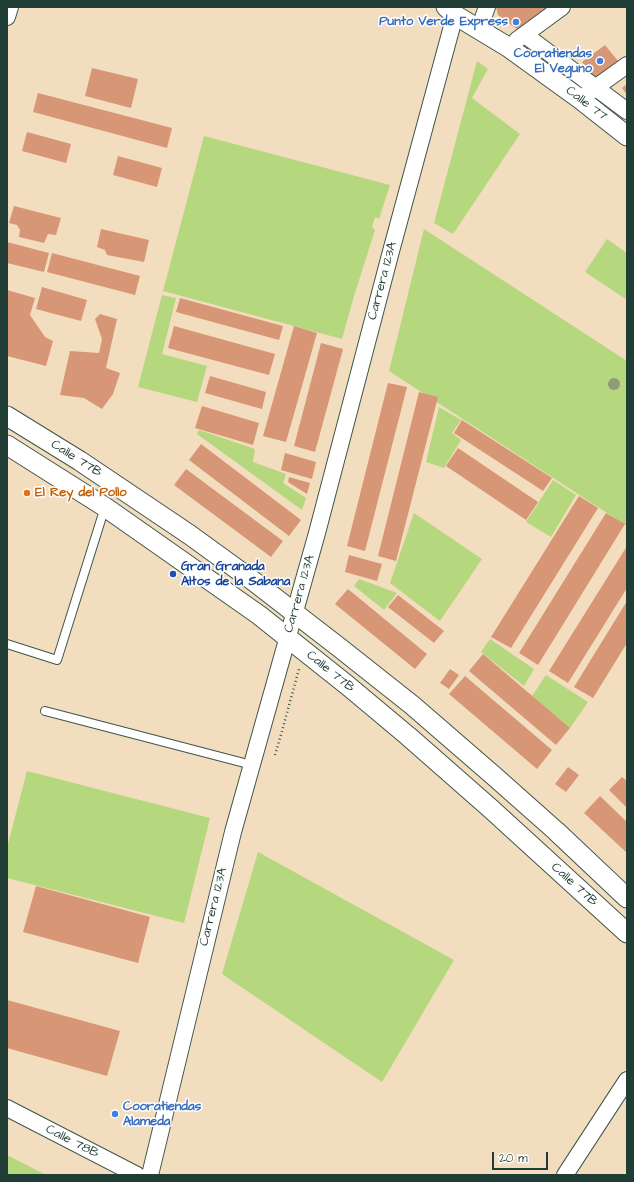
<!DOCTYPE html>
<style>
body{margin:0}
#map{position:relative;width:634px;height:1182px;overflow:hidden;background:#f3ddbf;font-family:"Architects Daughter",sans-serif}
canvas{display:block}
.frame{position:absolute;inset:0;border:8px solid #1f3d34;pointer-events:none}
.scale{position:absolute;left:492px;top:1152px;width:56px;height:18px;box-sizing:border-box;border:2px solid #1f3d34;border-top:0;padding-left:5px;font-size:12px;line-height:14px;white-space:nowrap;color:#1f3d34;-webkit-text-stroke:3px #fff;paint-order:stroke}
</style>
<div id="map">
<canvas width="634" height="1182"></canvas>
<div class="frame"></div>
<div class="scale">20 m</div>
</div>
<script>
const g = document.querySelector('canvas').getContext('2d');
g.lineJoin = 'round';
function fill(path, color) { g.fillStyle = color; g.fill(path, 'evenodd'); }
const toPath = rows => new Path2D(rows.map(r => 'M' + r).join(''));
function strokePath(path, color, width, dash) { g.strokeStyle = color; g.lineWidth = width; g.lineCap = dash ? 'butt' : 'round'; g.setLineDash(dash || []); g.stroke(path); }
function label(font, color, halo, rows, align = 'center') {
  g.font = font + ' "Architects Daughter",sans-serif'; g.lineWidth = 3; g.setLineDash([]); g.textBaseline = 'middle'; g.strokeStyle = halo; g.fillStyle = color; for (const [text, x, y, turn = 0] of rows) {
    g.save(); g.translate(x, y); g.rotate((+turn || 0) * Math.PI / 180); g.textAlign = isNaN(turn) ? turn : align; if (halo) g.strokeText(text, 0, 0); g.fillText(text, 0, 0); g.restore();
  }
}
const green = toPath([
 [477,61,488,69,472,98,520,134,453,234,434,223],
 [204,136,390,185,379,219,375,217,372,227,375,230,354,296,342,339,163,291],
 [424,229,627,361,627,526,389,371],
 [607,239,627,253,627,300,585,272],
 [162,295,176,298,162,354,207,366,197,402,138,387],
 [439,407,461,420,452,433,461,440,444,468,426,462],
 [199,430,255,449,253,462,286,474,283,483,306,498,302,510,197,434],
 [553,480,576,495,551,537,526,522],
 [414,513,482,559,440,621,390,583],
 [359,579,397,593,384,610,354,586],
 [490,639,534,669,524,686,481,652],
 [546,675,588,702,570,728,532,696],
 [27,771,210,818,184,923,7,878,7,848],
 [258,852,454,960,382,1082,222,974],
 [7,1155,46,1175,7,1175]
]);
const building = toPath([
 [496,7,552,7,518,30,498,15],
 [605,45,618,61,595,79,582,62],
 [92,68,138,79,131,108,85,96],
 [627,84,627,95,622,88],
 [38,93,172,128,167,148,33,112],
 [27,132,71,144,66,163,22,151],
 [118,156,162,168,157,187,113,175],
 [14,206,61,218,56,235,48,234,44,243,19,237,20,230,17,225,9,223],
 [101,229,149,240,144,262,107,255,105,250,97,247],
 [7,242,49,253,44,272,7,263],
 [52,253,140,276,135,295,47,272],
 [42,287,87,300,81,321,36,309],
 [7,290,35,298,30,315,45,337,53,341,46,366,7,356],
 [180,298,283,326,279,340,176,312],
 [100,314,117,319,106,368,120,373,113,394,102,409,84,398,60,395,70,351,99,353,102,339,95,319],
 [174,326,275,354,269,375,168,348],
 [294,326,317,333,286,442,263,436],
 [321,343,343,349,315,452,294,446],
 [210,376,266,392,262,409,205,393],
 [388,383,407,387,365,551,347,546],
 [419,392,438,397,396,561,378,556],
 [202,406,259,423,253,445,195,428],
 [462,420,552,478,543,491,454,433],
 [201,444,301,520,289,536,189,460],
 [458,448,538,502,526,520,446,466],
 [285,453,316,462,312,479,281,470],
 [186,469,283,541,271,557,174,485],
 [289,477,310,483,307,494,288,482],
 [579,496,598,508,511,648,491,637],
 [606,513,625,524,538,665,519,653],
 [627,546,627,588,568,683,549,671],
 [349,555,382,564,377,581,345,572],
 [348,589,427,654,415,669,335,604],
 [398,595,444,631,434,643,388,607],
 [627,601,627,643,593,698,574,687],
 [483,654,570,728,556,745,469,671],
 [450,669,459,675,449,689,440,683],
 [465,676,552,750,537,769,449,694],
 [568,767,579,775,566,792,555,784],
 [622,777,627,781,627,808,609,790],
 [600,796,627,822,627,853,584,813],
 [36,886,150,917,138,963,23,932],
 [7,1000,120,1031,107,1076,7,1048]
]);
const path = toPath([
 [275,755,282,731,299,669]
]);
const service = toPath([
 [7,644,57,660,105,507],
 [45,711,252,765]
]);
const minor = toPath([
 [7,17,10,7],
 [479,29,487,7],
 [525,35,627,111],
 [517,40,562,7],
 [588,93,627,65],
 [7,1108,137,1175],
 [150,1175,233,832,317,533,390,255,455,15],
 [565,1175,627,1080]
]);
const tertiary = toPath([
 [446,7,455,15,508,47,580,99,627,136],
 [7,416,80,461,190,535,252,580,340,648,412,705,494,776,556,831,627,898],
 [7,445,105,507,259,615,347,685,408,736,490,808,627,933]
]);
const trees = [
 [614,384]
];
const markers = [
 [516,22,4,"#3f7fe0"],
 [600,61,4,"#3f7fe0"],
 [27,493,4,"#e8710a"],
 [173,574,4,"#1a4fb4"],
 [115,1114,4,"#3f7fe0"]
];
const shopNames = [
 ["Punto Verde Express",508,22],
 ["Cooratiendas",592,54],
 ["El Veguno",592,69],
 ["Cooratiendas",123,1107,"left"],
 ["Alameda",123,1122,"left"]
];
const streetNames = [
 ["Calle 77",586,104,37],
 ["Carrera 123A",383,281,-75],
 ["Calle 77B",76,459,32],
 ["Carrera 123A",300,594,-74],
 ["Calle 77B",330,672,39],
 ["Calle 77B",574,885,42],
 ["Carrera 123A",214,907,-76],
 ["Calle 78B",72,1142,27]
];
const foodNames = [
 ["El Rey del Pollo",35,493]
];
const transitNames = [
 ["Gran Granada",181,567],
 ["Altos de la Sabana",181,582]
];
fill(green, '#b5d77e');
fill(building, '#d79776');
strokePath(service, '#3f5549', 10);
strokePath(minor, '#3f5549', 18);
strokePath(tertiary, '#3f5549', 21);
strokePath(path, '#3f5549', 2.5, [1, 3]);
strokePath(service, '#fff', 8);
strokePath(minor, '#fff', 16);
strokePath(tertiary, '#fff', 19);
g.fillStyle = '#939a7c';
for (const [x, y] of trees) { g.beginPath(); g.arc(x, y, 6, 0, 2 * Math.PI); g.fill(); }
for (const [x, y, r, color] of markers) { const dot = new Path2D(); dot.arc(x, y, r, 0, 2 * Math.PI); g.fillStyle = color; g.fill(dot); strokePath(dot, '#fff', 1.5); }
label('bold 13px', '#366cbe', '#fff', shopNames, 'right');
label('13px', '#1f3d34', '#fff', streetNames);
label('bold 13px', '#c56008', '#fff', foodNames, 'left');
label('bold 13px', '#164399', '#fff', transitNames, 'left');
</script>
